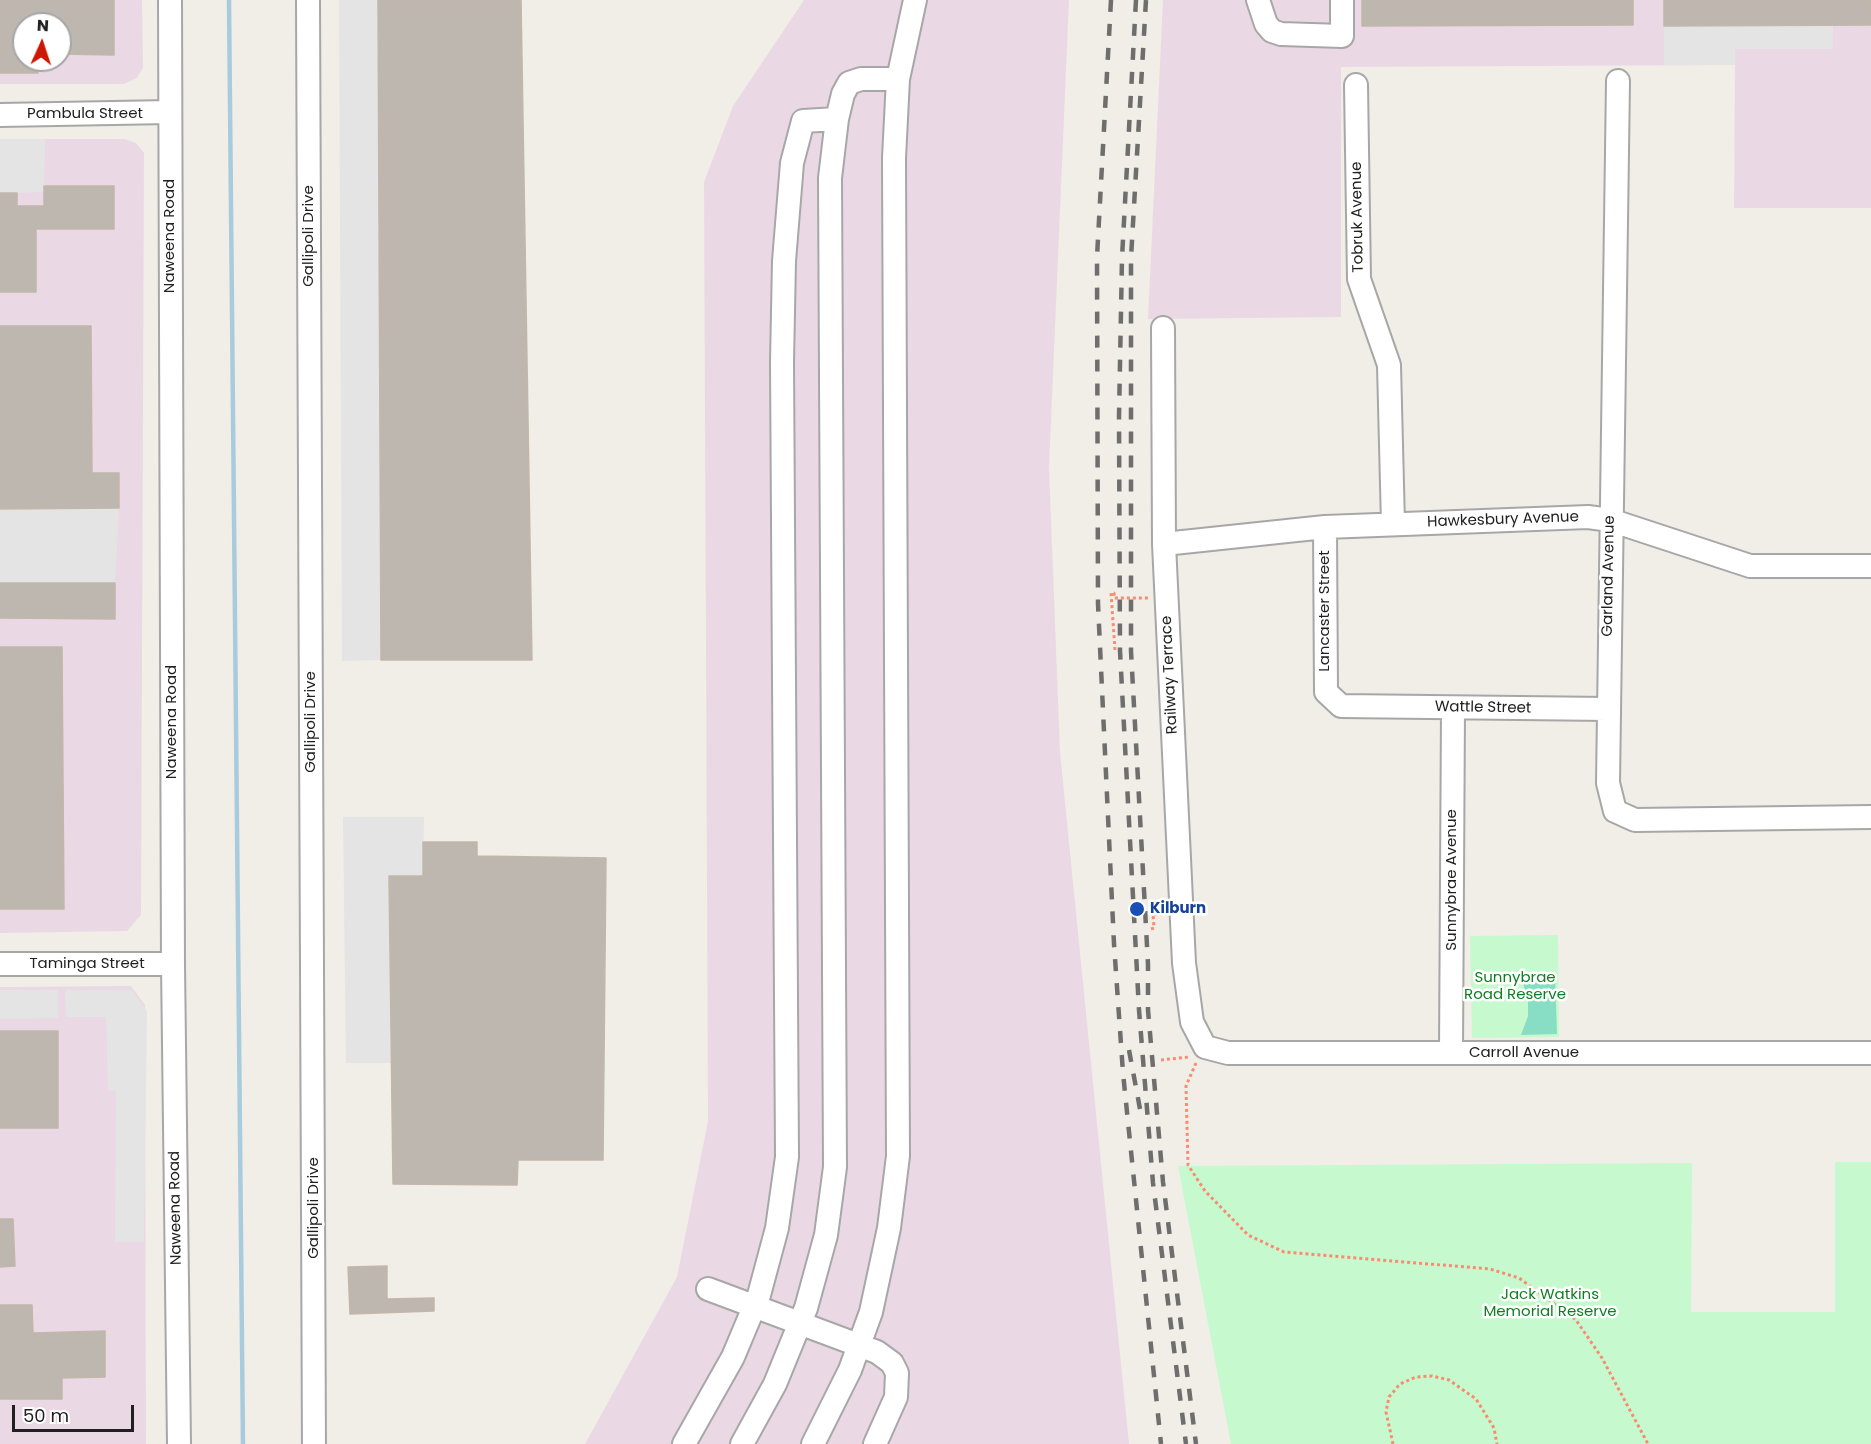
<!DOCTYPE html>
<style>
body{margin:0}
#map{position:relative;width:1871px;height:1444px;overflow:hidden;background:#f1eee7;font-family:Poppins,sans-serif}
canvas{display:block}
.north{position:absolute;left:12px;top:12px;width:60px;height:60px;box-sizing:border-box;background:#fff;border:2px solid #a6a6a6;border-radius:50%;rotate:3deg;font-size:16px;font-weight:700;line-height:24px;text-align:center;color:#202020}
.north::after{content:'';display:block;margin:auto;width:21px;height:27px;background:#cd1603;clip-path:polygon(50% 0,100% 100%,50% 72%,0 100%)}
.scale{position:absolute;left:12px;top:1405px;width:122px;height:27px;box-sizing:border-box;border:3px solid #202020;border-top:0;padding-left:8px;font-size:18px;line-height:21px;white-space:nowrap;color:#202020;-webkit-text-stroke:4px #fff;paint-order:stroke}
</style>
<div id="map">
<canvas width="1871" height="1444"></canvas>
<div class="north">N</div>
<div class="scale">50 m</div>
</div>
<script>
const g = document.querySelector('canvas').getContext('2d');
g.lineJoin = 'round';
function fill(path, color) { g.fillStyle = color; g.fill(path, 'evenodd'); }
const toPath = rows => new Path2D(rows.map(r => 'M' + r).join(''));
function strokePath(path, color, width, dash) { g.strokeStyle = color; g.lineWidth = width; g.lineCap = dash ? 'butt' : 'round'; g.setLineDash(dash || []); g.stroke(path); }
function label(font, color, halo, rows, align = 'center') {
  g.font = font + ' Poppins,sans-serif'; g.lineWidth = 5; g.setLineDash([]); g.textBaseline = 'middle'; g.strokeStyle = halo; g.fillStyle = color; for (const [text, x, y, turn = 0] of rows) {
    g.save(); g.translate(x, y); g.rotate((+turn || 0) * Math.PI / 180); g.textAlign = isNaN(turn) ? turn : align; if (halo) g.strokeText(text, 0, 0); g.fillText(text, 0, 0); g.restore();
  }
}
const industrial = toPath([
 [0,0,142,0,143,68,137,78,124,84,0,84],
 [24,24,60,24,60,60,24,60],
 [804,0,1069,0,1049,468,1060,752,1129,1444,585,1444,677,1277,708,1121,704,182,733,106],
 [1163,0,1871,0,1871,208,1734,208,1735,65,1341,67,1341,317,1148,319],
 [0,139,125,139,136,143,144,153,141,915,127,931,0,933],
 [131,986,145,1005,146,1444,0,1444,0,987]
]);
const park = toPath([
 [1558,935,1559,1037,1472,1038,1470,936],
 [1835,1162,1871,1162,1871,1444,1231,1444,1178,1166,1692,1163,1691,1312,1835,1312]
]);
const pitch = toPath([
 [1520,973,1555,973,1557,1034,1521,1035,1528,1016,1528,1000]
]);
const parking = toPath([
 [339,0,378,0,381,660,342,661],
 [1833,25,1833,49,1735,49,1735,65,1664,65,1664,26],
 [0,139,45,139,44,192,0,193],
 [119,508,115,583,0,583,0,509],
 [343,817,424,817,423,876,389,877,391,1063,346,1063],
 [0,990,58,990,58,1018,0,1019],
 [65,990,132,990,147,1011,144,1242,115,1242,116,1091,108,1090,106,1017,66,1017]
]);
const stream = toPath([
 [229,0,243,1444]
]);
const building = toPath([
 [0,0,114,0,114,55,60,54,60,24,24,24,24,60,38,60,38,73,0,73,0,0],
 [378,0,521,0,532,660,381,660,378,0],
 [1362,0,1633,0,1633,25,1362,26,1362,0],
 [1664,0,1871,0,1871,25,1664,26,1664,0],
 [44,186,114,186,114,229,36,229,36,292,0,292,0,193,17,193,17,206,44,206,44,186],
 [0,326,91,326,92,473,119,473,119,508,0,509,0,326],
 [0,583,115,583,115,619,0,618,0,583],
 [0,647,62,647,64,909,0,909,0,647],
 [423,842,477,842,477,856,606,858,603,1160,518,1160,517,1185,393,1184,389,876,423,876,423,842],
 [0,1031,58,1031,58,1128,0,1128,0,1031],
 [0,1219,13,1219,15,1266,0,1267,0,1219],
 [387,1266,387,1299,434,1298,434,1311,350,1314,348,1267,387,1266],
 [0,1305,32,1305,33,1333,105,1331,105,1377,62,1378,62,1399,0,1399,0,1305]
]);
const path = toPath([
 [1115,650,1111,593,1114,593,1114,598,1149,598],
 [1151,929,1154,928,1153,914,1164,914],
 [1161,1060,1189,1057],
 [1196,1063,1186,1086,1188,1165,1205,1191,1248,1235,1284,1252,1490,1269,1519,1278,1576,1320,1602,1358,1648,1444],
 [1393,1444,1386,1412,1389,1397,1400,1384,1416,1377,1432,1376,1449,1380,1476,1399,1494,1428,1497,1444]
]);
const minor = toPath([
 [170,0,173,964,179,1444],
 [308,0,314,1444],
 [1258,0,1266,24,1272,31,1281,34,1342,36,1342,0],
 [1618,81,1608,783,1615,811,1635,820,1871,817],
 [1356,85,1359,279,1389,365,1393,524],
 [0,115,170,112],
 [1163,328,1164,544,1184,963,1192,1022,1205,1047,1228,1053,1871,1053],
 [1325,527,1326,692,1341,706,1608,709],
 [1164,544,1325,527,1588,517,1610,520,1750,566,1871,566],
 [0,964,173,964],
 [1451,1052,1453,708],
 [708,1289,877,1352,892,1363,897,1373,896,1397,875,1444],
 [684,1444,733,1357,759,1295,777,1228,787,1157,782,362,784,261,792,163,803,121,837,119,843,94,849,83,861,79,898,79],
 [742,1444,775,1384,806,1308,826,1235,835,1167,830,178,837,119],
 [813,1444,850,1370,871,1312,889,1228,898,1156,894,158,898,79,915,0]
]);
const rail = toPath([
 [1111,0,1097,257,1098,604,1114,944,1123,1073,1161,1444],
 [1136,0,1122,258,1119,417,1120,651,1139,1010,1153,1183,1186,1444],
 [1146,0,1131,258,1131,651,1148,964,1148,1010,1163,1182,1196,1444],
 [1129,1050,1140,1109]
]);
const markers = [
 [1137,909,8,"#1a4fb4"]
];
const streetNames = [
 ["Pambula Street",85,114],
 ["Tobruk Avenue",1358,217,-91],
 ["Naweena Road",170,236,-90],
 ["Gallipoli Drive",309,236,-90],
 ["Hawkesbury Avenue",1503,520,-2],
 ["Garland Avenue",1609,576,-89],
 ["Lancaster Street",1325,611,-90],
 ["Railway Terrace",1170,675,-93],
 ["Wattle Street",1483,708,1],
 ["Naweena Road",172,722,-90],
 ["Gallipoli Drive",311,722,-90],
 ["Sunnybrae Avenue",1452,880,-90],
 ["Taminga Street",87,964],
 ["Carroll Avenue",1524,1053],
 ["Naweena Road",176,1208,-91],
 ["Gallipoli Drive",314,1208,-90]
];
const transitNames = [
 ["Kilburn",1150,909]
];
const parkNames = [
 ["Sunnybrae",1515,978],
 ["Road Reserve",1515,995],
 ["Jack Watkins",1550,1295],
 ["Memorial Reserve",1550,1312]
];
fill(industrial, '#ead9e5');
fill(park, '#c6f9ce');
fill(pitch, '#87dec4');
fill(parking, '#e4e4e4');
strokePath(stream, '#a8ccdd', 4.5);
fill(building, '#bdb7b0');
strokePath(building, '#c2b7a9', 1.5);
strokePath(minor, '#a7a7a7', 26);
strokePath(path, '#f88b71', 3, [3, 3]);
strokePath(minor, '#fff', 22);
strokePath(rail, '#6e6e6e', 4.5, [12, 12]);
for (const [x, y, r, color] of markers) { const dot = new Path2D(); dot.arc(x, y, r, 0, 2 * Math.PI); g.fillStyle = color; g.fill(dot); strokePath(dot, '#fff', 2); }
label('15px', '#202020', '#fff', streetNames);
label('bold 15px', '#164399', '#fff', transitNames, 'left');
label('15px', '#0e7f21', '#fff', parkNames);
</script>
